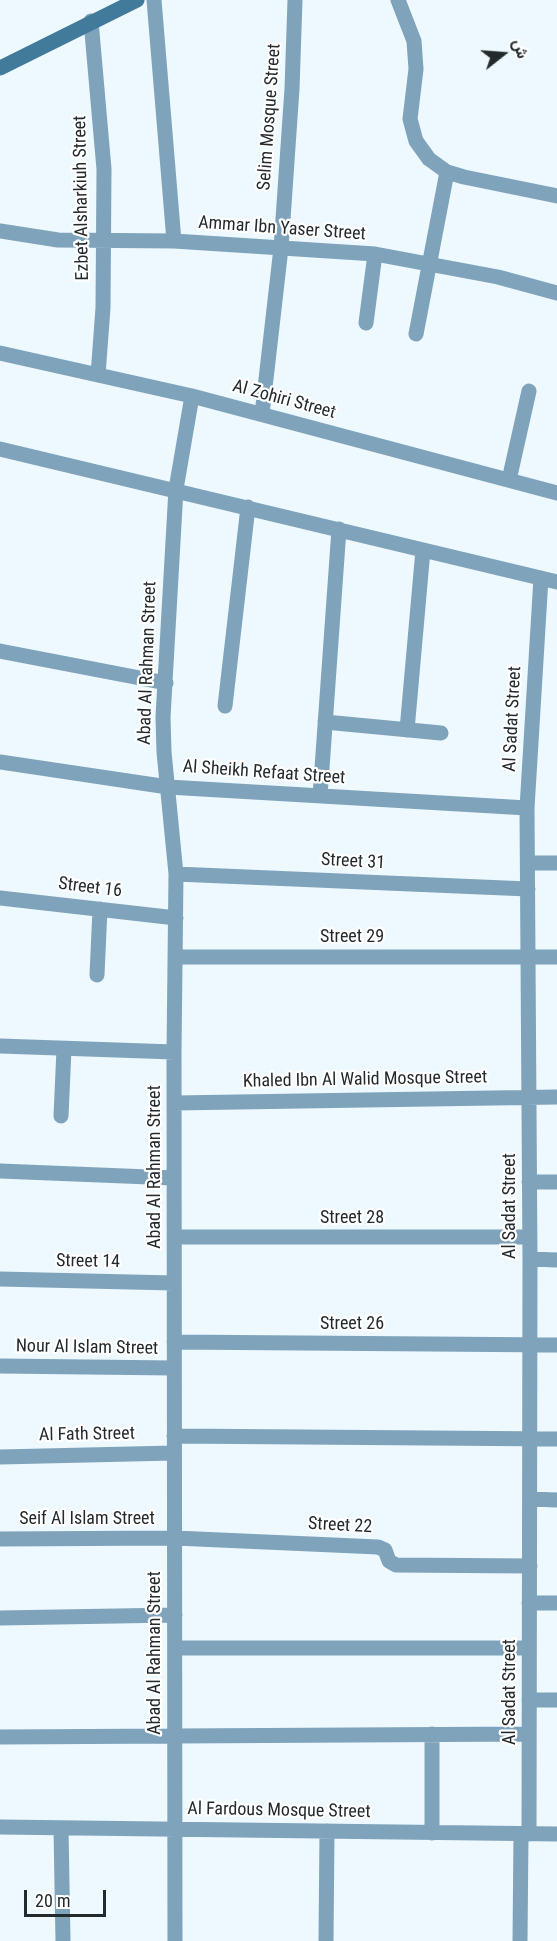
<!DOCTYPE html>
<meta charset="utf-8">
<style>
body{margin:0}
#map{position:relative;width:557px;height:1941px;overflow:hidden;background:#edf8ff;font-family:"Roboto Condensed",Vazirmatn,sans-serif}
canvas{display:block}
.north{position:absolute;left:473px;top:24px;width:60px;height:60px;-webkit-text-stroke:4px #fff;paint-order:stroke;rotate:73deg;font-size:16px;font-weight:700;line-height:24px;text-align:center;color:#232a2e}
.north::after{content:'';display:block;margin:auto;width:21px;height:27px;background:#232a2e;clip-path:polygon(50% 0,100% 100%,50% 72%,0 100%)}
.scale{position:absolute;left:24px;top:1890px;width:82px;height:27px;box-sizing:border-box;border:3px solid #232a2e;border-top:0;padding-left:8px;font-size:18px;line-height:21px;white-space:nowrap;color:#232a2e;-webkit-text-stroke:4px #fff;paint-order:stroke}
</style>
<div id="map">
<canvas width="557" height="1941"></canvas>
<div class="north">ش</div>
<div class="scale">20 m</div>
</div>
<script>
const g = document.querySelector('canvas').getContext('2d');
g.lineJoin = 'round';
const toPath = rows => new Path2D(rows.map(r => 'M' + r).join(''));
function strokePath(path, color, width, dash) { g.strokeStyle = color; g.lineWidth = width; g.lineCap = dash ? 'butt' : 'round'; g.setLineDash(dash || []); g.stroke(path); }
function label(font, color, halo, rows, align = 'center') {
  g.font = font + ' "Roboto Condensed",sans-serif'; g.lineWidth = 4.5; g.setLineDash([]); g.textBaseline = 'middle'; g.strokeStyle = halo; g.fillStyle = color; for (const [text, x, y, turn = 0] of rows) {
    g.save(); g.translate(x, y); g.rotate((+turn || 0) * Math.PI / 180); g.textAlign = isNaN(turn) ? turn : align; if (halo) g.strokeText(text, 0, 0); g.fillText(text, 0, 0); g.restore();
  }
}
const street = toPath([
 [154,0,174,241],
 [398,0,414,41,416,69,410,119,416,141,429,159,447,172,464,177,557,196],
 [91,21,104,169,103,308,98,375],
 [0,231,58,240,174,241,375,254,498,277,557,293],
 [366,323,375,254],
 [416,334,447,172],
 [0,353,192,396,557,493],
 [262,414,281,248,292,89,295,0],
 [0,449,557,582],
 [509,480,529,391],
 [0,651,166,683],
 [225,706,248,507],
 [325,722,441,733],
 [407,730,423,550],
 [0,762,168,787,527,808],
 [320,796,339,529],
 [528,863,557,863],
 [176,874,528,889],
 [0,898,176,918],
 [175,957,557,957],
 [97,975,100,909],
 [0,1046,174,1052],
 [174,1103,557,1097],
 [61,1116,64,1049],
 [0,1171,174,1178],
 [529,1182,557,1182],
 [174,1237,530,1237],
 [530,1259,557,1260],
 [0,1279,174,1283],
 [174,1342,557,1345],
 [0,1366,174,1368],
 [174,1436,557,1439],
 [0,1457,174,1453],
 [530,1499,557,1500],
 [0,1539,175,1538,378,1547,385,1550,389,1561,396,1565,530,1566],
 [529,1603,557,1603],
 [0,1618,175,1615],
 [175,1648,529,1648],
 [529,1700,557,1700],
 [432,1734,432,1833],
 [0,1737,529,1734],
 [0,1827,557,1834],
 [61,1828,63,1941],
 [529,1834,530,1259,527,808,541,578],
 [175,1941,174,1052,176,874,164,752,163,717,176,489,192,396],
 [326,1941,327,1831],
 [520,1941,521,1834]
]);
const secondary = toPath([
 [0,68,137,0]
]);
const streetNames = [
 ["Selim Mosque Street",270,117,-86],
 ["Ezbet Alsharkiuh Street",82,198,-91],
 ["Ammar Ibn Yaser Street",282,229,4],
 ["Al Zohiri Street",284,400,15],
 ["Abad Al Rahman Street",148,663,-88],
 ["Al Sadat Street",513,719,-87],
 ["Al Sheikh Refaat Street",264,773,4],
 ["Street 31",353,862,3],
 ["Street 16",90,888,7],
 ["Street 29",352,937],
 ["Khaled Ibn Al Walid Mosque Street",365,1080,-1],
 ["Abad Al Rahman Street",155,1167,-90],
 ["Al Sadat Street",510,1206,-90],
 ["Street 28",352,1218],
 ["Street 14",88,1262,1],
 ["Street 26",352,1324],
 ["Nour Al Islam Street",87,1348,1],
 ["Al Fath Street",87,1435,-1],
 ["Seif Al Islam Street",87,1519],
 ["Street 22",340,1526,3],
 ["Abad Al Rahman Street",155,1653,-90],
 ["Al Sadat Street",510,1692,-90],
 ["Al Fardous Mosque Street",279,1811,1]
];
strokePath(street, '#7fa3ba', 15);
strokePath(secondary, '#427a9b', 15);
label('18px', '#232a2e', '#fff', streetNames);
</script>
